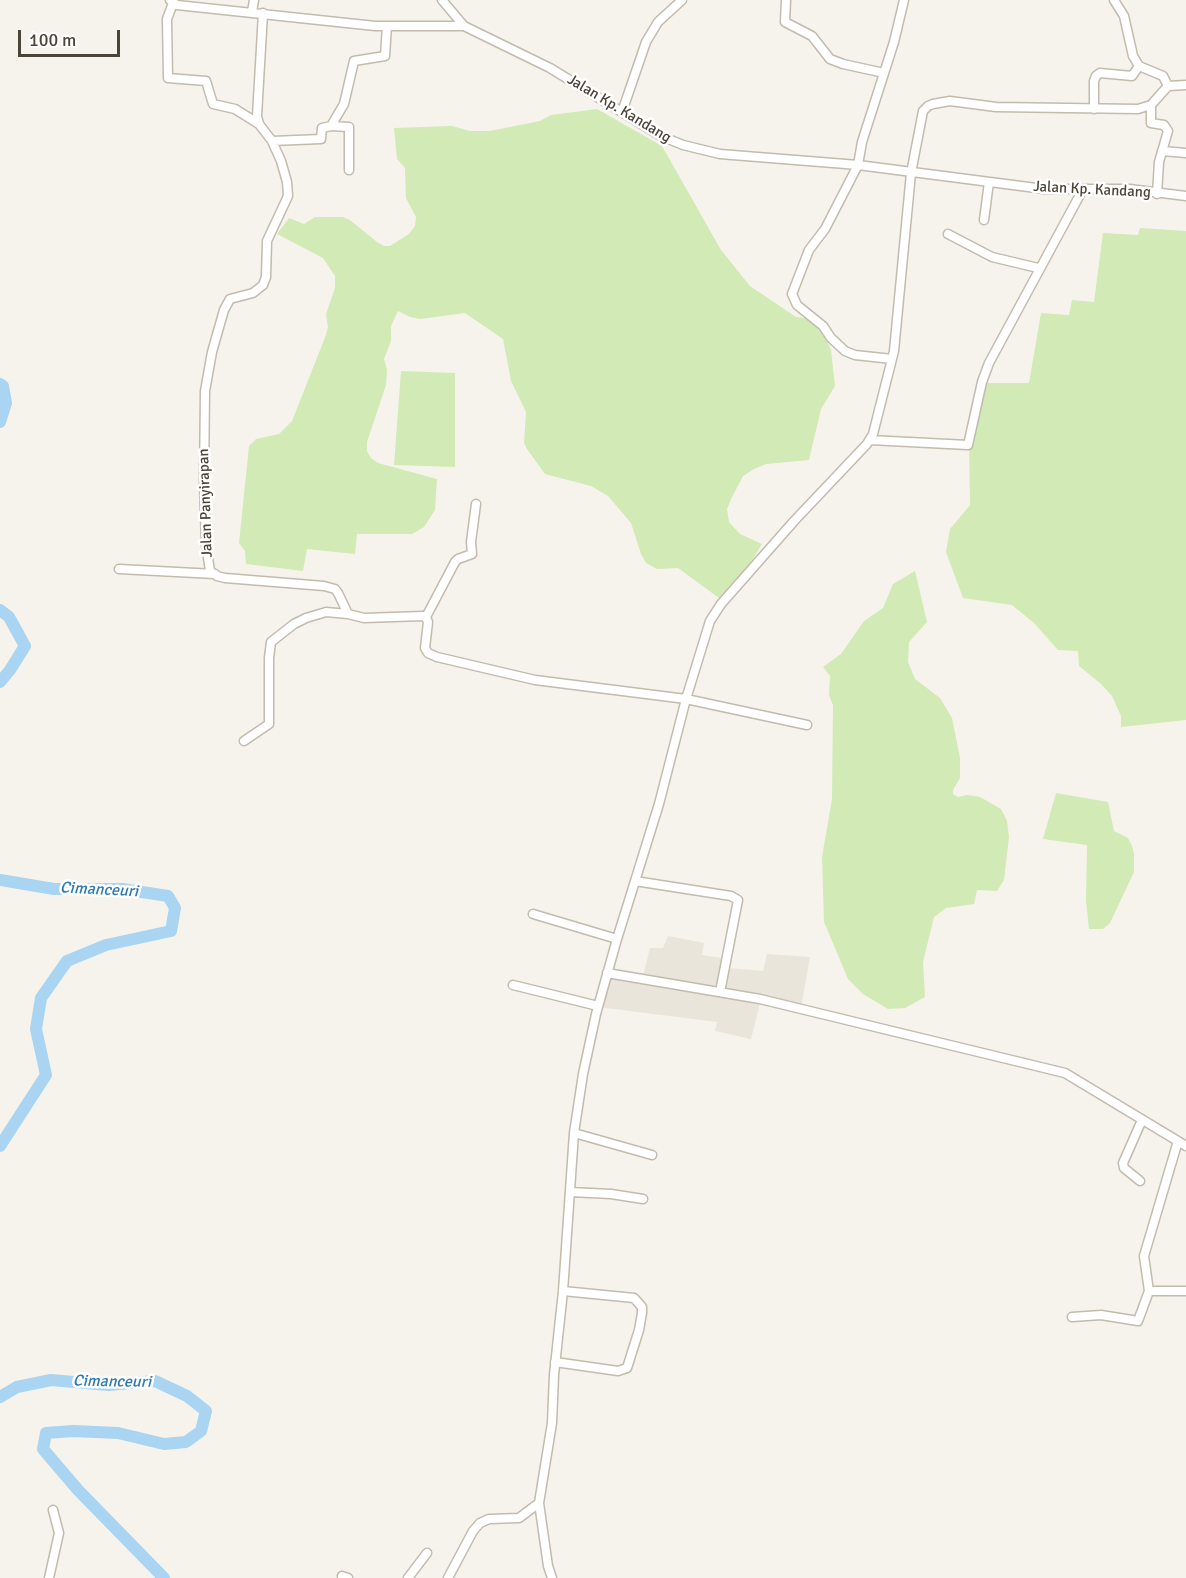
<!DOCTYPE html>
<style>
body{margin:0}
#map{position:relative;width:1186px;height:1578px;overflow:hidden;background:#f6f3ec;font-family:Signika,sans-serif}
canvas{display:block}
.scale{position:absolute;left:18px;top:30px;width:102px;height:27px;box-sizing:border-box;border:3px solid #4b4439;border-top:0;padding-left:8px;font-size:18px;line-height:21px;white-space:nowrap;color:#4b4439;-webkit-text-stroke:4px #fff;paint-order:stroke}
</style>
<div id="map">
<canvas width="1186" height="1578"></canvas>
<div class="scale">100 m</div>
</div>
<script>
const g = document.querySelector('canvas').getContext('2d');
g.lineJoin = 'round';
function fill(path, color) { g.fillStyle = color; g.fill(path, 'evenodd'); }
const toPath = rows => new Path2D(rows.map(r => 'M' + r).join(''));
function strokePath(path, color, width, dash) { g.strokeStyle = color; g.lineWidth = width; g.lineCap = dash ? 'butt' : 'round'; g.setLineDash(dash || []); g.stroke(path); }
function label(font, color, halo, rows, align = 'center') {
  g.font = font + ' Signika,sans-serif'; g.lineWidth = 5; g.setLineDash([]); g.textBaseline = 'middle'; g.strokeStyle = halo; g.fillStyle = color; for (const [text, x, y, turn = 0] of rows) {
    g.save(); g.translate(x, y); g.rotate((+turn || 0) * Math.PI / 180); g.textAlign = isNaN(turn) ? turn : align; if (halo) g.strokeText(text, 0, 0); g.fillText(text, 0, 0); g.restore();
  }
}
const residential = toPath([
 [668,936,704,943,702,955,728,959,727,968,763,971,767,954,810,957,801,1008,761,999,751,1039,715,1031,717,1022,598,1007,612,970,643,976,650,948,663,948]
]);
const green = toPath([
 [597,109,662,146,721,250,750,286,796,317,810,319,820,326,831,350,835,386,821,409,809,460,766,464,754,469,743,476,731,499,727,509,729,522,740,534,762,544,748,567,719,598,678,568,657,569,646,563,641,554,631,523,608,496,591,486,545,474,527,449,524,443,526,412,511,381,503,339,465,313,420,319,410,317,398,311,391,326,391,341,384,359,387,370,386,385,367,442,367,451,371,458,378,463,437,479,435,510,424,527,412,534,357,534,355,554,307,549,303,571,246,564,245,551,239,543,249,446,256,439,279,434,292,421,326,335,328,327,326,314,335,288,335,276,323,258,277,234,289,218,304,224,315,217,343,217,350,220,377,242,384,246,390,246,409,234,415,226,416,217,406,198,405,168,397,159,394,128,452,126,470,131,490,131,540,121,551,115],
 [1140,228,1186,231,1186,720,1121,727,1121,716,1112,696,1101,684,1079,666,1078,651,1058,650,1034,623,1012,605,963,598,946,552,950,529,970,505,969,438,984,383,1029,383,1041,313,1069,315,1072,300,1094,302,1103,233,1138,235],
 [401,371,455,373,455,467,394,465],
 [915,571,927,622,909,642,908,662,915,679,940,698,952,718,960,758,960,778,953,790,953,794,958,797,967,795,980,797,1001,809,1007,821,1009,837,1004,880,997,891,977,890,974,904,946,908,934,917,923,962,925,997,905,1008,888,1009,863,994,848,979,824,922,822,857,832,799,833,705,829,695,830,676,823,667,841,654,864,621,883,608,893,584],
 [1056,793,1108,802,1114,831,1128,838,1132,846,1134,854,1134,872,1110,923,1103,929,1089,929,1086,901,1087,845,1043,839]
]);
const river = toPath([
 [0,384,3,386,6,403,0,422],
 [0,610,9,617,25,646,10,670,0,682],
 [0,880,54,889,122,889,168,896,175,908,171,931,106,945,67,961,41,998,36,1029,46,1075,0,1146],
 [0,1397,17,1387,51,1380,108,1385,155,1381,187,1396,206,1411,201,1431,186,1442,164,1444,118,1433,73,1431,46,1433,43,1449,78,1490,164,1578]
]);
const minor = toPath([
 [170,0,177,5,375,26,464,26,550,68,661,136,683,145,720,154,858,165,1044,189,1130,189,1186,196],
 [442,0,464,26],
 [786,0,785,22,812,36,830,59,843,64,884,73],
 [1114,0,1124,16,1133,56,1139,66,1163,76,1168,86],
 [173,3,167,19,168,78,206,81,213,104,235,109,259,124],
 [252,12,254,0],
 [263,13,257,116,259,124,272,141,281,161,287,182,288,196,267,241,266,277,263,285,253,293,230,299,224,310,212,352,205,391,204,482,206,545,210,571,217,576,225,578,324,586,335,589,338,593,348,614,364,618,423,616,426,617,428,622,425,648,428,653,437,657,535,680,686,699,807,725],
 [1151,105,1151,123,1164,125,1168,131,1159,162,1157,194],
 [1094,109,1094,81,1096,76,1100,73,1132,76,1139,66],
 [622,112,646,42,658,22,682,0],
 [331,126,349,127,349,170],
 [272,141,321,139,322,128,331,126,344,104,354,61,385,56,387,26],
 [1162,151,1186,153],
 [984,220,989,182],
 [948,234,992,257,1038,268],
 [892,359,855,355,845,351,831,338,823,326,797,305,792,294,809,250,825,229,858,165,862,142,894,42,904,0],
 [870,440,968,445,982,382,989,363,1082,191],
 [119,569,215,574],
 [426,617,455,562,458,559,472,554,471,542,476,504],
 [244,741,269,724,269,658,271,642,294,624,306,618,326,612,348,614],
 [635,881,731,896,738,900,720,992],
 [533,914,617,939],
 [607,973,760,999,1065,1073,1186,1146],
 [513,985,598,1006],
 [574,1133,652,1155],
 [1140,1181,1124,1168,1123,1163,1142,1120],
 [570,1192,611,1194,643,1199],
 [1149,1291,1186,1291],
 [1072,1317,1101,1315,1138,1321,1149,1291,1144,1256,1178,1141],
 [555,1362,618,1371,627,1368,639,1330,642,1313,642,1307,634,1298,563,1291],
 [342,1576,348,1578],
 [49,1578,59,1533,53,1510],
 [408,1578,427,1553],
 [448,1578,473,1531,480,1523,489,1519,519,1518,539,1503],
 [552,1578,548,1566,539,1503,552,1423,554,1375,563,1291,574,1133,583,1074,596,1014,617,939,659,804,686,699,710,621,721,604,795,520,867,444,873,434,894,351,911,173,923,111,928,106,933,104,950,101,996,107,1138,109,1151,105,1168,86,1186,85]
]);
const streetNames = [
 ["Jalan Kp. Kandang",619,109,31],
 ["Jalan Kp. Kandang",1092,190,3],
 ["Jalan Panyirapan",206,503,-92]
];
const waterNames = [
 ["Cimanceuri",99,890,3],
 ["Cimanceuri",112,1382,1]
];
fill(residential, '#eae5da');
fill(green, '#d2eab5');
strokePath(river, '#a9d4f2', 12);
strokePath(minor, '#c2bbae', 11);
strokePath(minor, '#fff', 8);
label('15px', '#4b4439', '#fff', streetNames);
label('italic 16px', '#2e7ab2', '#fff', waterNames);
</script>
